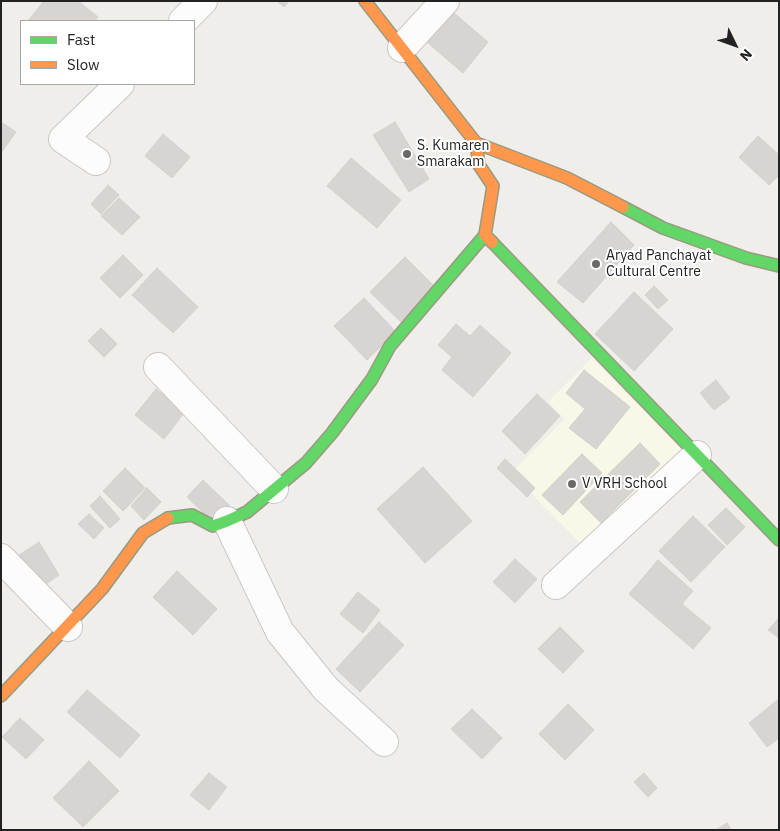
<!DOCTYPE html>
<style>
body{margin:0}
#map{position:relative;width:780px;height:831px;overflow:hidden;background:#f0eeeb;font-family:"IBM Plex Sans",sans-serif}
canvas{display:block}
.frame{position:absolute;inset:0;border:2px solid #222;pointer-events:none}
.legend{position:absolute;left:20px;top:20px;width:175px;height:65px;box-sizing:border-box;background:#fff;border:1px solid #a7a7a7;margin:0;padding:6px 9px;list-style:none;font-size:15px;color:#222}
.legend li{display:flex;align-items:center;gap:10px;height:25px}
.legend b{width:25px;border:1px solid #a7a7a7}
.north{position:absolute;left:710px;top:20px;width:50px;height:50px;-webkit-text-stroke:4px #fff;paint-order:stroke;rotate:132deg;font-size:14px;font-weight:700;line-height:20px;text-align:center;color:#222}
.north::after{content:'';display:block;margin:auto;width:18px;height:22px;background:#222;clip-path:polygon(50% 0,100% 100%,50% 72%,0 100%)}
</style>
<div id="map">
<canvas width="780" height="831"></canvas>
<div class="frame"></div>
<ul class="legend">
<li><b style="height:6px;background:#63d668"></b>Fast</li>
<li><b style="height:6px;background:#ff974d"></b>Slow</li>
</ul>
<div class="north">N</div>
</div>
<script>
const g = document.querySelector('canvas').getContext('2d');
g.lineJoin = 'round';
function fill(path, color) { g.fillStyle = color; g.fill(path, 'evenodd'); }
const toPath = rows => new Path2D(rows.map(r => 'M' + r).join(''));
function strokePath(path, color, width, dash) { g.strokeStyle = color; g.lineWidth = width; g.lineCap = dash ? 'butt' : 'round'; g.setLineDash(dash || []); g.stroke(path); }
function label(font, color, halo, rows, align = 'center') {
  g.font = font + ' "IBM Plex Sans",sans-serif'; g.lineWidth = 4; g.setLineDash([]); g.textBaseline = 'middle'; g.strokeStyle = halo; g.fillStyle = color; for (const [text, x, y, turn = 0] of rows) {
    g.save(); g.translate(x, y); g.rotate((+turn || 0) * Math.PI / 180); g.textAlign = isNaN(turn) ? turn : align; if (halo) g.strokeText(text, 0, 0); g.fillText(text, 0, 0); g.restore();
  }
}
const education = toPath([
 [592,358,685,451,586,549,511,473,565,419,548,402]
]);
const building = toPath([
 [44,1,78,1,98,17,95,21,28,21,44,1],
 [277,1,289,1,284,7,277,1],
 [447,7,488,42,463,73,421,37,447,7],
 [1,122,16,132,1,153,1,122],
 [395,122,429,179,409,192,373,135,395,122],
 [163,134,190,157,172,178,145,156,163,134],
 [758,136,779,155,779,175,769,185,739,157,758,136],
 [351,158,401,200,377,228,327,186,351,158],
 [108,185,119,195,101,214,91,204,108,185],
 [119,198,140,217,122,235,101,216,119,198],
 [611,222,634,245,583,303,557,282,611,222],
 [123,255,143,275,120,298,100,278,123,255],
 [405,257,437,289,403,324,370,292,405,257],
 [157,268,198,307,173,333,132,295,157,268],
 [654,286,668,300,658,309,645,295,654,286],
 [634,292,673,329,634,371,595,334,634,292],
 [364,298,396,332,367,360,334,326,364,298],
 [456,324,470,336,480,325,511,353,473,397,442,370,452,357,438,345,456,324],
 [101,328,117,344,104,357,88,341,101,328],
 [584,370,630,407,596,449,569,428,585,409,566,393,584,370],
 [716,380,730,398,714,410,700,393,716,380],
 [156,389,185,412,164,439,135,415,156,389],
 [537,394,560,416,525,454,502,431,537,394],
 [640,443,660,464,601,523,580,502,640,443],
 [582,454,602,473,563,515,542,495,582,454],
 [505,459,535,488,527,497,497,468,505,459],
 [423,467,472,521,425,563,377,509,423,467],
 [125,468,145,488,123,511,103,491,125,468],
 [203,480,230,506,214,523,187,497,203,480],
 [147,488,161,502,144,520,131,506,147,488],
 [100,496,120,519,110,528,90,506,100,496],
 [726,508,745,527,727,545,708,525,726,508],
 [89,514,104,528,94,539,78,524,89,514],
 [693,516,725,547,691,582,659,551,693,516],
 [39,542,59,575,37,590,16,557,39,542],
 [515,559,537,579,515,603,493,582,515,559],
 [658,560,693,591,682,604,711,628,693,649,629,594,658,560],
 [177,571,217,609,193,635,153,597,177,571],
 [358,592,380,610,363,633,340,614,358,592],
 [779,618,779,638,768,630,779,618],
 [379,622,404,645,360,692,336,669,379,622],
 [560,627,584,651,563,673,538,649,560,627],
 [87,690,140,735,120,758,67,712,87,690],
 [779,699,779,738,767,747,749,723,779,699],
 [568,704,594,730,565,760,539,734,568,704],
 [472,709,502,738,482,759,451,729,472,709],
 [20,718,44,740,26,759,2,737,20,718],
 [89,761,119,791,83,827,53,798,89,761],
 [209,773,227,787,209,810,190,795,209,773],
 [644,773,657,788,648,797,634,782,644,773],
 [727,823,731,830,716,830,727,823]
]);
const street = toPath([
 [183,21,203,1],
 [402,48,445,1],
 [96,161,63,139,120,84],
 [158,367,274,489],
 [227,521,280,632,326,689,384,742],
 [1,558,68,627],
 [556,585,697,455]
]);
const fast = toPath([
 [623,207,663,228,746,258,779,266],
 [492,242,779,540],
 [168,518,192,515,213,526,227,521,247,512,306,463,332,433,372,379,390,346,485,235]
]);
const slow = toPath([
 [365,1,476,143,479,165,493,186,485,235,492,242],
 [476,143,567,178,623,207],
 [1,696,102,589,143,533,168,518]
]);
const markers = [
 [407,154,5,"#6a6968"],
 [596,264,5,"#6a6968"],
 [572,484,5,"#6a6968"]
];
const poiNames = [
 ["S. Kumaren",417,146],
 ["Smarakam",417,162],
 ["Aryad Panchayat",606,256],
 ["Cultural Centre",606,272],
 ["V VRH School",582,484]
];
fill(education, '#f8f7e8');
fill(building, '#d7d4d2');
strokePath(building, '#d3d0cc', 1);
strokePath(street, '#c9c8c7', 30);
strokePath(fast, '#999a82', 14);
strokePath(slow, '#999a82', 14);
strokePath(street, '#fdfcfc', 28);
strokePath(fast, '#63d668', 11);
strokePath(slow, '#ff974d', 11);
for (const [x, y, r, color] of markers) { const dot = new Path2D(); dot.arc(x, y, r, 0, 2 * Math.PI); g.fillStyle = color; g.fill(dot); strokePath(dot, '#fff', 2); }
label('14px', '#222', '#fff', poiNames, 'left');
</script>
